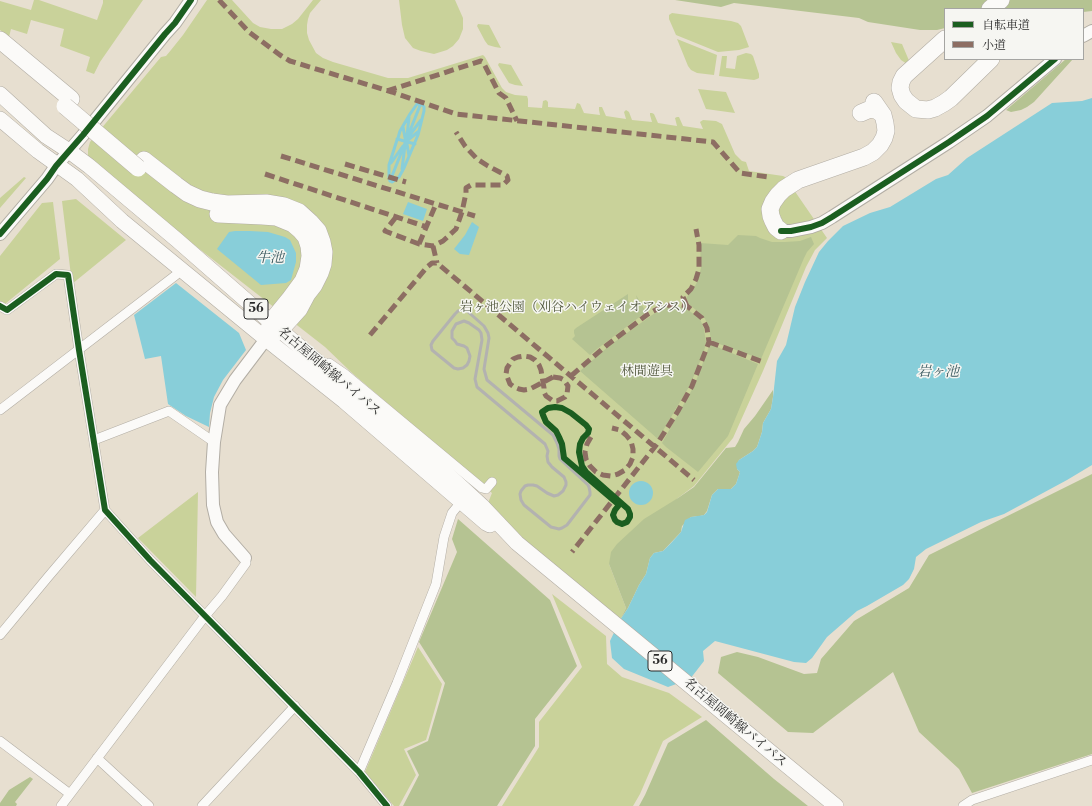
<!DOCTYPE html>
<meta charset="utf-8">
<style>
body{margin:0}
#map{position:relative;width:1092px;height:806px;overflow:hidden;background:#e7dfd0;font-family:"Libre Bodoni","Noto Serif JP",serif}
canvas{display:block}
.legend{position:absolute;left:944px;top:8px;width:140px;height:52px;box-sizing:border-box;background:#f6f6f2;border:1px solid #a5a5a2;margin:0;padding:5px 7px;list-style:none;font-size:12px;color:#2b2b2b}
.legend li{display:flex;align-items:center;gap:8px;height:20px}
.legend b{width:20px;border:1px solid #a5a5a2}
</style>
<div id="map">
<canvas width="1092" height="806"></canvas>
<ul class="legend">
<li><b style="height:5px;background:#1b5e20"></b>自転車道</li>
<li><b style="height:5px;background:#8d6e63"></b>小道</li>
</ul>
</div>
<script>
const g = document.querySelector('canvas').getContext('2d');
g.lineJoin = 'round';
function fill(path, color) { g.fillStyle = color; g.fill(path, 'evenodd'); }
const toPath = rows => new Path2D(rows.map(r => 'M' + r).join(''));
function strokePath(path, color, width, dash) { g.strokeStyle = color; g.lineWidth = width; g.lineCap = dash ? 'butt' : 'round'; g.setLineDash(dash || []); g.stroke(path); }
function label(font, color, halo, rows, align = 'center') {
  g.font = font + ' "Libre Bodoni","Noto Serif JP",serif'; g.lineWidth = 3; g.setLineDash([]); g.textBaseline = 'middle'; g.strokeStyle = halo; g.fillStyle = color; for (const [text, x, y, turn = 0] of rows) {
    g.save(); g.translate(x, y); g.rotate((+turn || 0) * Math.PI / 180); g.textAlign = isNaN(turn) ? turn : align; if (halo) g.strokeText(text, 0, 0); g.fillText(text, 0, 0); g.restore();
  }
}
const green = toPath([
 [34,0,39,0,97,20,103,3,103,0,143,0,100,62,94,74,86,71,90,57,60,46,64,29,31,20,27,34,11,29,9,37,0,30,0,1,31,10],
 [207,0,232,0,253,23,260,27,271,29,282,29,292,24,298,19,313,0,321,0,310,13,308,19,307,25,307,33,309,40,316,53,323,58,333,62,388,78,408,78,483,55,485,57,502,88,506,92,515,95,527,96,528,99,528,107,542,108,543,101,546,100,548,102,548,107,575,109,577,103,580,104,584,113,600,115,599,110,599,107,602,107,606,116,626,119,624,112,626,110,629,112,632,120,652,122,650,115,650,113,652,113,654,114,658,123,677,126,675,118,677,117,679,117,683,126,703,129,700,122,703,120,716,121,722,124,735,154,742,161,746,162,749,171,783,176,785,177,827,238,815,250,806,267,763,371,733,438,694,486,678,498,609,564,626,608,620,620,561,576,490,506,488,503,492,493,351,372,325,347,161,219,88,158,88,149,90,142,161,57,166,56,171,50,183,35],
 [399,0,455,0,463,18,463,29,459,39,453,46,447,50,434,54,421,51,413,48,405,38,402,25],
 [672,13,731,21,738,23,741,26,749,47,739,50,718,52,676,35,669,19,669,15],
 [478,24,489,25,501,48,495,47,488,45,485,41,477,26],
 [677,39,717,55,714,75,697,73,691,70,688,66],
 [891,42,902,44,910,63,907,64,901,60,896,53],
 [746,53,751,54,753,56,759,74,759,78,757,79,754,80,719,76,722,56,727,56,726,68,735,69,737,56],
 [499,63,511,65,523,86,515,85,509,83,498,65],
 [698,89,726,92,735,113,706,109],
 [24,177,26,178,0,208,0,198],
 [76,199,126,240,72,284,62,201],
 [53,202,60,259,5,304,0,301,0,256,42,203],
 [198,492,196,597,138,538],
 [552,594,606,636,607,664,622,677,669,693,702,717,663,741,640,794,633,806,502,806,539,747,539,722,582,667],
 [418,647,442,684,426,740,404,749,416,775,399,806,394,806,365,772]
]);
const forest = toPath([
 [675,0,993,0,983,9,945,9,945,28,937,30,920,30,868,22,859,18,734,3,721,7],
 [1008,0,1092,0,1092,11,1083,12,1083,9,999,9],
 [1066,59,1073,59,1034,102,1027,107,1021,110,1011,112,1006,110],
 [738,235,756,236,760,238,772,242,785,242,800,241,811,237,814,244,807,252,804,258,761,359,711,341,709,327,705,319,703,316,690,305,686,298,694,288,698,280,701,268,700,243,728,245],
 [628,294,628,300,631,305,633,306,636,302,637,299,636,295,646,312,597,349,590,355,572,339,575,336,574,333,574,330,576,328],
 [676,306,687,309,700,319,704,329,706,342,704,352,690,385,658,439,580,371,609,346,652,315,664,308],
 [710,344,758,364,728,436,698,472,666,447,662,443,694,386],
 [773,390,773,397,771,409,763,423,762,432,757,447,753,451,739,460,737,469,740,472,736,484,731,489,718,489,712,495,707,511,704,515,700,516,691,517,682,526,681,532,663,551,654,553,650,558,646,574,639,585,628,608,620,620,626,608,609,564,611,552,617,544,644,519,678,498,694,487,726,448,735,447,738,442,744,429,755,416],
 [1092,474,1092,754,972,793,959,769,919,732,893,672,813,733,788,732,718,673,721,657,737,652,758,657,804,674,817,673,821,659,854,621,909,588,929,555],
 [458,519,550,600,577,666,535,719,535,746,497,806,403,806,419,775,407,751,428,741,445,683,419,642,457,552,452,539],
 [706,720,774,779,808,806,639,806,645,795,668,743],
 [30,777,33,779,15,802,17,804,16,806,0,806,0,803,9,790]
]);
const water = toPath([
 [1092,98,1092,465,1067,480,1004,514,981,522,926,549,916,557,914,569,909,579,903,585,867,606,857,611,827,637,812,658,806,663,794,662,715,641,703,651,704,661,690,679,668,687,624,669,612,658,610,641,620,620,628,608,639,585,646,574,650,558,654,553,663,551,672,542,681,532,685,520,691,517,704,515,707,512,712,495,718,489,731,489,736,484,740,472,737,469,736,464,739,460,753,451,757,447,762,432,763,423,771,409,773,397,777,361,786,345,795,307,805,282,819,252,828,241,843,226,870,213,890,207,936,179,948,175,967,158,1052,103,1082,101],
 [408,202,427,209,423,221,403,214],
 [472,222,479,227,469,255,460,254,454,249,465,235],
 [235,231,250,231,268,232,285,237,290,240,296,253,296,262,291,280,286,283,261,285,217,249,229,232],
 [176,283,239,333,246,350,223,380,214,397,210,413,209,427,186,416,168,404,161,356,145,359,134,315],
 '629 493a12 12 0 1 1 24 0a12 12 0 1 1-24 0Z'
]);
const stream = toPath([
 [403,127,405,138],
 [407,136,409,117],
 [409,136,421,120],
 [397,139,415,144],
 [397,140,389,165,389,177,390,181,392,182,399,177,404,168,418,135,424,111,424,107,421,103,417,104,410,114,400,131,398,138],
 [408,140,419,131],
 [407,144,409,156],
 [391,163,403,146],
 [402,169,405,145],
 [390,181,421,103]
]);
const minor = toPath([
 [0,306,7,310,56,274,68,275,79,350,105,510,150,560,359,772,387,806],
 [329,363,345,374,482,488,486,489,492,482],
 [0,410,176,275],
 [94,440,169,411,214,442],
 [0,635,48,577,105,510],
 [0,741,70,794],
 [97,758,149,806],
 [359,772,397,683,436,584,444,537,452,513,461,502],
 [61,806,205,616,222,596,246,563,245,558],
 [202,806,295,706],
 [963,806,972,800,1092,760]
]);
const tertiary = toPath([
 [1083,36,1092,31],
 [781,231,791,231,811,227,822,223,832,217,949,142,987,116,1055,59],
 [0,234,47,179,56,166,83,135,165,34,175,23,191,0],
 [245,558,224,534,217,522,213,505,212,472,214,442,220,405,235,380,266,339]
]);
const primary = toPath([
 [0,94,46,136,69,151,89,166,177,240,280,330,417,446,482,506,517,543,836,806],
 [0,119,38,151,77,179,122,221,266,339,344,401,486,523,490,525]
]);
const motorway = toPath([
 [990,9,1001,0],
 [945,39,904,76,901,82,900,88,902,95,906,101,916,109,928,110,935,108,944,103,951,98,991,59],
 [0,40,71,99],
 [861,113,868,110,873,109,878,111,883,115],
 [144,160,176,185,187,193,200,199,212,202,227,204,266,203,284,206,299,212,310,222,318,231,322,242,324,252,323,264,320,273,314,285,307,294,299,309,280,330,266,339],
 [218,214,262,216,276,217,293,224,300,230,306,237,309,246,310,256,308,269,303,281,289,300,271,322,266,339],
 [781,231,776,227,773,221,771,216,770,209,773,202,778,195,784,189,798,180,864,157,873,152,880,145,884,138,886,131,885,123,883,115,874,102]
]);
const rail = toPath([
 [462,310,466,310,484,326,488,333,489,338,484,369,487,380,553,435,557,443,559,449,559,456,560,459,588,485,589,487,590,492,590,495,567,525,562,528,559,529,551,527,524,505,521,500,520,494,521,491,525,486,528,485,533,485,537,486,547,493,554,496,558,495,563,491,566,485,566,482,564,477,552,467,548,462,547,456,548,451,545,444,477,387,475,379,482,340,481,333,479,330,469,323,464,321,456,324,452,331,452,338,455,341,457,344,464,346,467,348,470,356,469,361,467,365,463,368,458,369,454,368,432,350,431,345,433,341,455,314,458,311,462,310]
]);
const motorwayBridge = toPath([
 [65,106,138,168]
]);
const quiet = toPath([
 [219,0,249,32,280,55,290,61,392,92,456,114,713,142,740,173,768,177],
 [387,91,481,61,483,62,499,93,506,98,517,121],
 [281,156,475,216],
 [345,164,406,182],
 [265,174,427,227],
 [396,217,385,231,419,244,433,246,443,241,456,229,462,212,466,193,466,188,471,185,503,185,508,180,507,176,488,166,477,159,465,146,456,132],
 [419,244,436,204],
 [433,246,437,263],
 [687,306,683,297,691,289,696,279,699,269,699,245,696,229],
 [370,335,427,267,432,263,437,263,694,480],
 [709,342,763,362],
 [571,376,607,345,648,314,663,306,677,304,687,306,702,318,707,328,709,342,692,386,678,411,657,444,572,552],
 [553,377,560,378,564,380,568,386,567,394,565,397,557,401,553,401,546,396,544,392,544,388,541,370,539,365,535,360,530,357,524,356,518,357,513,359,507,368,506,374,510,384,514,387,519,389,524,390,530,389,553,377],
 [591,437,587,444,585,452,586,459,590,466,596,472,603,475,611,476,618,474,625,470,630,464,633,457,633,449,631,441,626,435,620,430,612,428]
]);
const cycleway = toPath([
 [781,231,791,231,811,227,822,223,832,217,949,142,987,116,1055,59],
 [0,234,47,179,56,166,83,135,165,34,175,23,191,0],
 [0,306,7,310,56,274,68,275,79,350,105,510,150,560,359,772,387,806],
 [555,407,562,408,571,413,586,425,589,429,588,433,583,438,580,444,579,452,582,466,586,472,628,509,630,514,630,517,627,522,622,524,617,522,615,520,613,515,615,510,619,505,618,504,564,458,562,444,559,437,556,431,546,422,543,415,542,412,548,408,555,407]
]);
const shields = [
 [256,309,24],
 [660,661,24]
];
const shieldNames = [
 ["56",256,309],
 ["56",660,661]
];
const parkNames = [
 ["岩ヶ池公園（刈谷ハイウェイオアシス）",577,308],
 ["林間遊具",647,372]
];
const streetNames = [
 ["名古屋岡崎線バイパス",329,372,40],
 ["名古屋岡崎線バイパス",735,723,40]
];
const waterNames = [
 ["牛池",270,259],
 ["岩ヶ池",938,373]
];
fill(green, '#c9d29a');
fill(forest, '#b5c392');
fill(water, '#88ced9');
strokePath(stream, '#88ced9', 3);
strokePath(minor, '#b2ada4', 10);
strokePath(tertiary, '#b2ada4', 14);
strokePath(primary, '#b2ada4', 16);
strokePath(motorway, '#b2ada4', 18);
strokePath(minor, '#fbfaf8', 9);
strokePath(tertiary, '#fbfaf8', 12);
strokePath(primary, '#fbfaf8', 15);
strokePath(motorway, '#fbfaf8', 17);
strokePath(rail, '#b3b2b0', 3);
strokePath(motorwayBridge, '#b2ada4', 18, []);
strokePath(motorwayBridge, '#fbfaf8', 17);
strokePath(quiet, '#8d6e63', 5, [10, 5]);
strokePath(cycleway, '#1b5e20', 6);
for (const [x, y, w] of shields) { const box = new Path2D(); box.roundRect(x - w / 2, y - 10, w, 20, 3); g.fillStyle = '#f6f6f2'; g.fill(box); strokePath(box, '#2b2b2b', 1); }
label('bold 12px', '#2b2b2b', null, shieldNames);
label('13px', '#535a3f', '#f6f6f2', parkNames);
label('13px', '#2b2b2b', '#f6f6f2', streetNames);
label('italic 14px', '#3b5a60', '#f6f6f2', waterNames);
</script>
